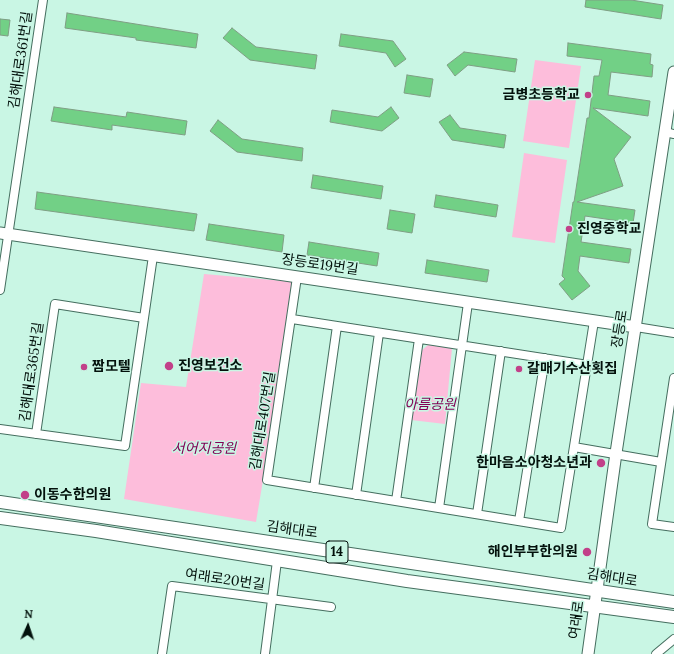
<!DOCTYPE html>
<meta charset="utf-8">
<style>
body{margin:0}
#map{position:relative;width:674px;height:654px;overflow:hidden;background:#c9f6e4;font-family:Lora,serif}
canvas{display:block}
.north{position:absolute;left:8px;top:606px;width:40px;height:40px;-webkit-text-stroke:3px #c9f6e4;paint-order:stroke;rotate:3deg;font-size:11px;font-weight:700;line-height:16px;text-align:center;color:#03110c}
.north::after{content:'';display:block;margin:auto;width:14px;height:18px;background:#03110c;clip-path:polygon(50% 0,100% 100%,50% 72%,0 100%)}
</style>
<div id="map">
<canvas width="674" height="654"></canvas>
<div class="north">N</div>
</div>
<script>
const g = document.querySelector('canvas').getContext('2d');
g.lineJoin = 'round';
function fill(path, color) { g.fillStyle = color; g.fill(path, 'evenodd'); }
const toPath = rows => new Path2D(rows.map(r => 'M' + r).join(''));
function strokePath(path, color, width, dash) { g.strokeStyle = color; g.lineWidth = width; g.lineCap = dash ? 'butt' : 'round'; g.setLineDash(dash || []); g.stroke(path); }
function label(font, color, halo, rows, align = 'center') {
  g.font = font + ' Lora,"Noto Sans KR",serif'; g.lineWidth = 3; g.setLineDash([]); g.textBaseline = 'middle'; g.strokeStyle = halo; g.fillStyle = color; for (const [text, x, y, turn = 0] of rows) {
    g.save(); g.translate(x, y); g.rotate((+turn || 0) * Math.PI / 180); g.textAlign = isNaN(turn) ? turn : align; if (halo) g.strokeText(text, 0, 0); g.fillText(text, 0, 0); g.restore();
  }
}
const green = toPath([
 [535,60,581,66,569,148,523,141],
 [524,153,567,160,555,243,512,237],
 [204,274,296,282,256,522,124,499,141,383,186,387],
 [428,345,452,348,445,424,411,420,420,352]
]);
const building = toPath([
 [586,0,631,0,663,5,661,19,585,7,586,0],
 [67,13,198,34,196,48,136,40,136,38,65,28,67,13],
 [0,19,10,20,8,36,0,35,0,19],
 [232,28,256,47,317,55,315,69,250,60,223,38,232,28],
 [341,34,393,41,406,59,395,67,386,53,339,46,341,34],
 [568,43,651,54,650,64,653,65,652,77,611,72,608,95,650,101,648,116,593,108,631,137,614,159,623,186,577,202,635,210,633,223,585,216,581,242,631,249,629,263,580,256,578,271,590,286,572,300,559,284,565,279,562,276,573,202,574,202,587,118,589,118,594,76,599,76,602,60,567,56,568,43],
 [464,52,517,59,515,72,468,65,455,76,447,65,464,52],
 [407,75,433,79,430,97,404,93,407,75],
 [54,107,126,117,127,112,187,121,185,135,112,125,112,130,51,121,54,107],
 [391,107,399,118,382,131,330,122,332,110,378,117,391,107],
 [450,115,460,128,506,135,504,148,452,140,439,122,450,115],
 [218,120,242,139,303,148,302,161,237,152,210,131,218,120],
 [313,175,383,186,381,199,311,188,313,175],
 [37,192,197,214,194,231,35,209,37,192],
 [436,195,498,205,496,217,434,207,436,195],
 [390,210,415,214,412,233,387,229,390,210],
 [209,224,284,235,282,252,206,240,209,224],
 [309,242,379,253,377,266,307,255,309,242],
 [427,260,489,270,487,282,425,273,427,260]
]);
const street = toPath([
 [665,132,674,134],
 [297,277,267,480,561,528,594,321],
 [0,290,43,0],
 [144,318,153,256],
 [292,319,588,365],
 [636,327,674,333],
 [674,378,652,524,674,527],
 [0,429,125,446,144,318,55,304,36,434],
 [574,447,661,462],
 [314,488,337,326],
 [356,495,379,333],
 [396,501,419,339],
 [439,508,468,303],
 [477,514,501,351],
 [519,521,545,358],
 [162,654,172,586,331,607],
 [265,654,277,561],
 [656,654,674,639]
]);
const secondary = toPath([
 [0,233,636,327],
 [588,654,616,453,674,72]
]);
const primary = toPath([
 [0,502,674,602],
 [0,518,96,531,407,581,674,617]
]);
const markers = [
 [588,95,4,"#c24089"],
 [569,229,4,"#c24089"],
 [169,366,5,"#c24089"],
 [84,367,4,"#c24089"],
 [519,369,4,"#c24089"],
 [601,463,5,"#c24089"],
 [25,495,5,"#c24089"],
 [587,552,5,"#c24089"]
];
const shields = [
 [337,552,22]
];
const shieldNames = [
 ["14",337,552]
];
const streetNames = [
 ["김해대로361번길",21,60,-82],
 ["장등로19번길",320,265,8],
 ["장등로",620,329,-81],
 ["김해대로365번길",32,372,-82],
 ["김해대로407번길",263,421,-81],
 ["김해대로",292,530,8],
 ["김해대로",612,578,9],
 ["여래로20번길",225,580,8],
 ["여래로",577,620,-82]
];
const poiNames = [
 ["금병초등학교",580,95,"right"],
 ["진영중학교",577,229],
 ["진영보건소",178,366],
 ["짬모텔",92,367],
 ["갈매기수산횟집",527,369],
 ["한마음소아청소년과",592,463,"right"],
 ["이동수한의원",34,495],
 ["해인부부한의원",578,552,"right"]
];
const parkNames = [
 ["아름공원",430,405],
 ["서어지공원",204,449]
];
fill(green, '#fdbddb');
fill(building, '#72d086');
strokePath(building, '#7f9e84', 1);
strokePath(street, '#456e5f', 10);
strokePath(secondary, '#456e5f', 13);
strokePath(primary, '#456e5f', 14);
strokePath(street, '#fff', 8);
strokePath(secondary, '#fff', 11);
strokePath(primary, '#fff', 12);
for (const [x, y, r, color] of markers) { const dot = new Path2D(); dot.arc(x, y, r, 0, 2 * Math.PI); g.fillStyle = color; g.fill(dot); strokePath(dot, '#c9f6e4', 1.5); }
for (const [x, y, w] of shields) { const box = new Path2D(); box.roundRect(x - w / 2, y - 11, w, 22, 3); g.fillStyle = '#c9f6e4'; g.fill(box); strokePath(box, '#03110c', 1); }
label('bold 13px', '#03110c', null, shieldNames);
label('14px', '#03110c', '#c9f6e4', streetNames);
label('bold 14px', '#03110c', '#c9f6e4', poiNames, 'left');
label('italic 14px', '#820055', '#c9f6e4', parkNames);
</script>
